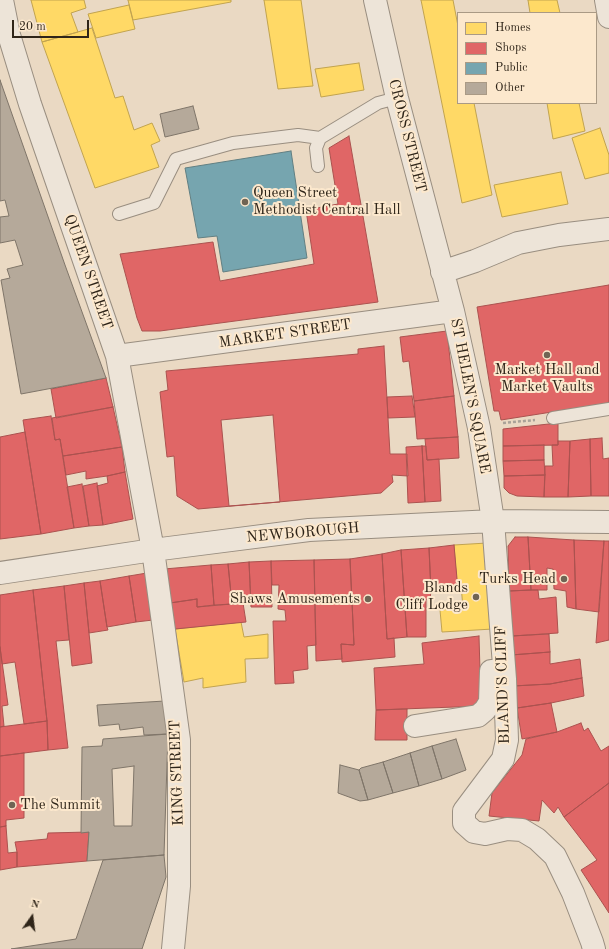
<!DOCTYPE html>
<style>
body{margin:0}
#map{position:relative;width:609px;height:949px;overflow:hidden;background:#ead9c3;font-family:"Old Standard TT",serif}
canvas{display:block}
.legend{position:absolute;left:457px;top:12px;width:140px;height:92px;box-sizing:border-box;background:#fce8cd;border:1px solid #aa9a85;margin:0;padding:5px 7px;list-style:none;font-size:12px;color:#2f2519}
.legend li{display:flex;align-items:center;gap:8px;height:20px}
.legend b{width:20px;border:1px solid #aa9a85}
.north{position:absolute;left:12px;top:897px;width:40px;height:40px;-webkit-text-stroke:3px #fce8cd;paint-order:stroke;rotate:14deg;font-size:11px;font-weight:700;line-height:16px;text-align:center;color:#2f2519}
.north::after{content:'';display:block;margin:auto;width:14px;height:18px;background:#2f2519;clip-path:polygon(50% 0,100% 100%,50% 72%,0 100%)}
.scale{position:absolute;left:12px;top:20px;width:77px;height:18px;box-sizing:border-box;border:2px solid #2f2519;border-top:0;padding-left:5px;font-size:12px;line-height:14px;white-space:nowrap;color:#2f2519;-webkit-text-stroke:3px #fce8cd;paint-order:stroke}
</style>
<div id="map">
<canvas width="609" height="949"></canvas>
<ul class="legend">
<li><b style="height:11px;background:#ffd966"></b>Homes</li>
<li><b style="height:11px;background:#e06666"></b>Shops</li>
<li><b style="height:11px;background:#76a5af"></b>Public</li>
<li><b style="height:11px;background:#b5a99a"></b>Other</li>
</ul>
<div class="north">N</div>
<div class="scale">20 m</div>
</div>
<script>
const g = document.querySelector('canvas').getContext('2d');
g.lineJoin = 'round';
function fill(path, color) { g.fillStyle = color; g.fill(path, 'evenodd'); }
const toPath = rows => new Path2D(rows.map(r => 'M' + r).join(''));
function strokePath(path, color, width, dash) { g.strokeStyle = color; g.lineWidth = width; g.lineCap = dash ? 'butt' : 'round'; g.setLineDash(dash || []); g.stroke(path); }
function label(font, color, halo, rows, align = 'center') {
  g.font = font + ' "Old Standard TT",serif'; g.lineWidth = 4; g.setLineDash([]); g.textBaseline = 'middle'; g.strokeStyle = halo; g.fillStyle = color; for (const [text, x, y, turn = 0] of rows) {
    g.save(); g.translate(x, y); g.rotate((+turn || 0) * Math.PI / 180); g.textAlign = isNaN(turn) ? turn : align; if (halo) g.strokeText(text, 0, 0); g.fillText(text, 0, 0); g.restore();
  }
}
const homes = toPath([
 [31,0,84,0,86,8,71,13,78,32,42,42,31,0],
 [128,0,231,0,231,2,133,20,128,0],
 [264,0,301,0,313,86,278,89,264,0],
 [421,0,453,0,458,26,458,103,474,103,492,195,462,203,421,0],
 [528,0,557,0,560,13,530,13,528,0],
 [129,5,135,29,96,38,88,14,129,5],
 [92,28,115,98,123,96,134,130,152,123,160,141,151,145,159,167,95,188,42,42,92,28],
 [359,63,364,90,321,97,315,69,359,63],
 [547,103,579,103,585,131,553,139,547,103],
 [600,128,609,155,609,173,585,179,572,138,600,128],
 [561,172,568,204,502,217,494,185,561,172],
 [487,543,493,629,442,632,440,610,463,608,461,585,457,586,454,545,487,543],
 [241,622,244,637,268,634,268,658,245,659,246,682,203,688,203,678,184,682,175,629,241,622]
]);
const shops = toPath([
 [349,136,378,302,160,331,142,331,137,318,120,254,213,242,220,281,314,264,306,210,338,204,329,148,349,136],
 [609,285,609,403,501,420,499,411,494,411,477,307,609,285],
 [447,331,454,396,414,401,409,361,403,362,400,337,447,331],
 [384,346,390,454,407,454,408,476,392,475,393,482,381,493,198,509,177,496,174,456,167,457,160,392,168,390,166,371,358,354,358,349,384,346],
 [106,378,113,407,56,418,51,389,106,378],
 [412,396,415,417,388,418,387,397,412,396],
 [454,396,458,437,417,439,414,401,454,396],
 [113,407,122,447,63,456,60,439,55,440,52,418,113,407],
 [273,415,280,502,229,506,221,420,273,415],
 [51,416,55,440,60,439,74,528,41,534,23,420,51,416],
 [558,423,558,445,503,446,503,429,558,423],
 [25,432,41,534,0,539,0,437,25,432],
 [458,437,459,458,427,460,425,439,458,437],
 [602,438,603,459,609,458,609,496,591,496,590,439,602,438],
 [590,439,591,496,568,497,570,441,590,439],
 [558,441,570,441,568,497,544,497,545,466,553,466,552,445,558,445,558,441],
 [544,445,544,460,503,461,503,446,544,445],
 [422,446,425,502,408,503,406,447,422,446],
 [422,446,426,446,427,460,439,459,441,501,425,502,422,446],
 [122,447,125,472,107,476,86,479,86,471,66,475,63,456,122,447],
 [544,460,545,475,504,476,503,461,544,460],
 [125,472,133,519,103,525,97,486,108,483,107,476,125,472],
 [545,475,544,497,517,496,509,493,504,488,504,476,545,475],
 [97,483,103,525,89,526,83,486,97,483],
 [82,484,89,526,74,528,67,487,82,484],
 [515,537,528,537,531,590,509,591,508,546,515,537],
 [528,537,574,540,576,609,567,607,566,591,554,589,553,569,547,568,547,590,531,590,528,537],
 [574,540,604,541,599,612,576,609,574,540],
 [604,541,609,541,609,640,596,643,604,541],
 [454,545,458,590,431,591,429,548,454,545],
 [429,548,431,591,430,599,426,599,426,637,407,637,401,550,429,548],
 [401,550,407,637,387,639,382,554,401,550],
 [382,554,387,639,394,638,395,657,342,662,341,644,354,645,350,559,382,554],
 [350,559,354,645,341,644,342,659,316,661,314,560,350,559],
 [314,560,316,645,307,646,308,669,293,671,294,683,275,684,273,621,286,621,285,610,278,609,279,585,272,585,271,561,314,560],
 [271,561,272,607,251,607,249,562,271,561],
 [249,562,251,603,232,604,228,564,249,562],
 [228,564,232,604,214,605,211,565,228,564],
 [211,565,214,605,197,607,197,599,170,603,164,569,211,565],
 [147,573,153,620,136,622,129,576,147,573],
 [129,576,136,622,107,627,100,581,129,576],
 [100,581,107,627,108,630,89,633,84,583,100,581],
 [84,583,92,663,72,666,64,586,84,583],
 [64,586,69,640,56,641,68,748,48,750,47,721,33,590,64,586],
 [33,590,47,721,24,724,15,662,2,664,0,647,0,595,33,590],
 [531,590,538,590,539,599,556,597,558,633,513,636,509,591,531,590],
 [197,599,197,607,243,603,246,622,175,629,170,603,197,599],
 [549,634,550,652,511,655,510,636,549,634],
 [479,636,481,706,376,710,374,668,424,664,422,643,479,636],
 [0,647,8,705,2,706,4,726,0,727,0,647],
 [550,652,550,664,580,659,582,678,550,684,513,686,511,655,550,652],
 [582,678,584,696,551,703,517,708,513,686,550,684,582,678],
 [551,703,557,732,522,739,517,708,551,703],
 [407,709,407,740,375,740,376,710,407,709],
 [47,721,48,750,0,756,0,727,47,721],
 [581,723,584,731,588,728,601,751,609,746,609,783,564,817,558,807,554,813,542,800,539,821,489,816,492,793,522,755,526,739,557,732,581,723],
 [24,753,24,818,6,820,6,826,0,827,0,756,24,753],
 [609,783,609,913,581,870,597,860,564,817,609,783],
 [6,826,8,853,17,852,17,867,0,870,0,827,6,826],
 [89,832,87,861,17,867,17,852,15,842,47,839,48,833,89,832]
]);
const public = toPath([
 [291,151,307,258,223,272,217,236,198,238,185,168,291,151]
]);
const building = toPath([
 [0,80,65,265,106,378,21,394,1,280,10,278,7,269,23,265,15,240,0,243,0,217,9,216,5,200,0,201,0,80],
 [193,106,199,129,165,137,160,114,193,106],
 [165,701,168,734,144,735,143,727,120,730,119,724,99,726,97,705,165,701],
 [168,734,164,855,87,861,89,832,81,833,82,747,102,746,103,739,168,734],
 [134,766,132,826,114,826,112,769,134,766],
 [456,739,466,770,442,779,432,746,456,739],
 [432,746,442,779,419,786,410,753,432,746],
 [410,753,419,786,393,793,383,762,410,753],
 [383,762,393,793,368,800,359,770,361,768,383,762],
 [340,765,359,770,368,800,360,801,338,793,340,765],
 [164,855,166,877,142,949,11,949,76,939,103,860,164,855]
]);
const path = toPath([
 [503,423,535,420]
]);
const service = toPath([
 [318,166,316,148,320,138,378,103,397,98],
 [119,214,154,203,176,159,233,143,298,135,320,138],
 [553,418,609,409]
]);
const minor = toPath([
 [2,0,9,35,30,104,117,356,153,550,179,740,179,886,173,949],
 [375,0,397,98,453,311,479,428,493,521,505,679,507,740,503,759,464,811,464,823,474,832,485,834,507,829,522,830,537,839,555,856,573,893,592,942,594,949],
 [606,0,609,17],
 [442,272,475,261,518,243,559,235,609,229],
 [117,356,453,311],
 [0,573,153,550,309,530,493,521,609,522],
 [415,726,478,716,485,710,490,702,491,671]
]);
const markers = [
 [245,202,4,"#706454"],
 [547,355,4,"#706454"],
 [564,579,4,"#706454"],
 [476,597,4,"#706454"],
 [368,599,4,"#706454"],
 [12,805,4,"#706454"]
];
const streetNames = [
 ["CROSS STREET",407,136,76],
 ["QUEEN STREET",88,272,71],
 ["MARKET STREET",285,334,-8],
 ["ST HELEN'S SQUARE",470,396,79],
 ["NEWBOROUGH",303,533,-5],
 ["BLAND'S CLIFF",503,685,-92],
 ["KING STREET",177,773,-92]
];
const poiNames = [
 ["Queen Street",253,193,"left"],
 ["Methodist Central Hall",253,210,"left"],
 ["Market Hall and",547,370,"center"],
 ["Market Vaults",547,387,"center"],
 ["Turks Head",556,579],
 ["Blands",468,588],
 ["Cliff Lodge",468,605],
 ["Shaws Amusements",360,599],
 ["The Summit",20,805,"left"]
];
fill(homes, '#ffd966');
strokePath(homes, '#c1a34f', 1);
fill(shops, '#e06666');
strokePath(shops, '#ab524f', 1);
fill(public, '#76a5af');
strokePath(public, '#617f82', 1);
fill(building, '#b5a99a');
strokePath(building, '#7f7569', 1);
strokePath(service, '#998e80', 14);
strokePath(minor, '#998e80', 24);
strokePath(path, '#a9a298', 2.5, [3, 2]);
strokePath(service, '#ede4d8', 12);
strokePath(minor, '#ede4d8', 22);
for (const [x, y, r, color] of markers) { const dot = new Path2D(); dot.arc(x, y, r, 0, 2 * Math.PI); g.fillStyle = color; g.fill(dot); strokePath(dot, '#fce8cd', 1.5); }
label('15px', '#2f2519', '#fce8cd', streetNames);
label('15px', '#2f2519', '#fce8cd', poiNames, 'right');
</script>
